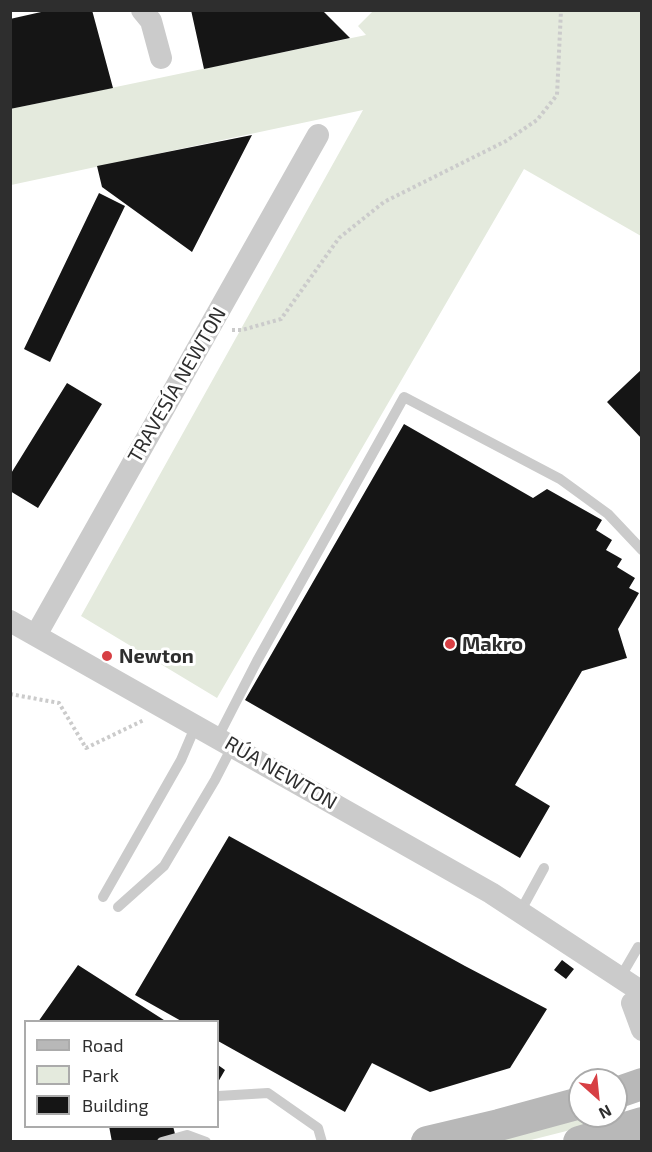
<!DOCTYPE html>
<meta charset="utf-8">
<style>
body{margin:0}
#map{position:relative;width:652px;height:1152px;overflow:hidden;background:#fff;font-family:"Exo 2",sans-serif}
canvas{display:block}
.frame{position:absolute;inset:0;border:12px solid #2e2e2e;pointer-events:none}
.legend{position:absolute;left:24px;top:1020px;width:195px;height:108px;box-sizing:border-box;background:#fff;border:2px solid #ababab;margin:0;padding:8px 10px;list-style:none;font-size:18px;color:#2e2e2e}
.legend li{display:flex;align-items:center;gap:12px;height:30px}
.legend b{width:30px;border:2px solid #ababab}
.north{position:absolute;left:568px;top:1068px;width:60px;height:60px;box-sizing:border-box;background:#fff;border:2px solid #ababab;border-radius:50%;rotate:153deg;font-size:16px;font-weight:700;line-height:24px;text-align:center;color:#2e2e2e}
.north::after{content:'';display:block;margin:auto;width:21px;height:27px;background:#d73f44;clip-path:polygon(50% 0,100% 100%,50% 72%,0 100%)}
</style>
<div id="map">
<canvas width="652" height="1152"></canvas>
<div class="frame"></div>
<ul class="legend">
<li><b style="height:8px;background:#b8b8b8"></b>Road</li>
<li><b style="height:16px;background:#e4eadd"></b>Park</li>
<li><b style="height:16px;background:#151515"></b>Building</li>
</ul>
<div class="north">N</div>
</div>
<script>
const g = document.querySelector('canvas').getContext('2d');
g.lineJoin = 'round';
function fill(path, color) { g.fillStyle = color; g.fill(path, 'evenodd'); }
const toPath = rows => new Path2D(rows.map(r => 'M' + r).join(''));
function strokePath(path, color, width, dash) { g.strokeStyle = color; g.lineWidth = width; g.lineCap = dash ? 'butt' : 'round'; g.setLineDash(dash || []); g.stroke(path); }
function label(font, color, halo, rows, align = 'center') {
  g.font = font + ' "Exo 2",sans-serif'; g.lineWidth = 6; g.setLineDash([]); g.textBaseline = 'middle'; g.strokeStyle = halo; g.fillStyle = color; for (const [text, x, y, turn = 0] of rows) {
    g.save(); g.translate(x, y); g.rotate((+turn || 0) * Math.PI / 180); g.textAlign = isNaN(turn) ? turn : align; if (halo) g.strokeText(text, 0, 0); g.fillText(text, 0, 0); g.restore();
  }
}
const green = toPath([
 [373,11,641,11,641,236,524,169,217,698,81,616,363,110,11,185,10,109,366,35,358,26],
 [588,1116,600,1116,602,1122,527,1141,474,1142]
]);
const building = toPath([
 [50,10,92,10,113,88,10,109,10,19],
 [191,10,322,10,350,38,204,69],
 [252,135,192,252,102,187,97,166],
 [99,193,125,206,50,362,24,349],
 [642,369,642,439,607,402],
 [67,383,102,404,38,508,10,491,10,475],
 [404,424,533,498,547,489,602,520,596,530,612,540,606,550,622,559,617,567,635,578,629,588,639,593,618,629,627,658,582,671,515,785,550,806,520,858,245,700],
 [229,836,465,966,547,1009,510,1068,430,1092,372,1063,345,1112,218,1041,218,1022,183,1022,135,995],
 [562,960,574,969,566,979,554,970],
 [78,965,167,1022,38,1022],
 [218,1065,225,1070,218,1082],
 [109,1126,173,1126,177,1142,112,1142]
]);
const path = toPath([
 [232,330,242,330,281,319,339,238,384,202,506,141,537,120,557,95,561,10],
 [10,694,59,703,86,748,144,720]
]);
const service = toPath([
 [218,737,257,661,404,397,560,479,608,514,642,550],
 [103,897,181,760,196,725],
 [118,907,164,866,215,780,233,745],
 [520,912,544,868],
 [620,978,638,947],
 [218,1096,268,1093,318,1128,322,1142],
 [162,1142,187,1135,206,1142]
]);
const minor = toPath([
 [142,10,151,21,161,58],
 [10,621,491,893,642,992],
 [36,635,318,135],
 [632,1003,642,1030]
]);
const secondary = toPath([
 [616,1093,642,1084],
 [427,1142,499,1125,580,1103],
 [579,1142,642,1123]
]);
const markers = [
 [450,644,6,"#d73f44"],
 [107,656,6,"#d73f44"]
];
const streetNames = [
 ["TRAVESÍA NEWTON",177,385,-60],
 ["RÚA NEWTON",281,773,30]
];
const poiNames = [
 ["Makro",462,644],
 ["Newton",119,656]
];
fill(green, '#e4eadd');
fill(building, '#151515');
strokePath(path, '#cbcbcb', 4, [3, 3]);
strokePath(service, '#cbcbcb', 10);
strokePath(minor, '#cbcbcb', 22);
strokePath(secondary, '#b8b8b8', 32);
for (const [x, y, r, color] of markers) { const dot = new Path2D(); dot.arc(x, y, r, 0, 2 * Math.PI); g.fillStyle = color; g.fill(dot); strokePath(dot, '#fff', 2); }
label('20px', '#2e2e2e', '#fff', streetNames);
label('bold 20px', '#2e2e2e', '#fff', poiNames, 'left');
</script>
